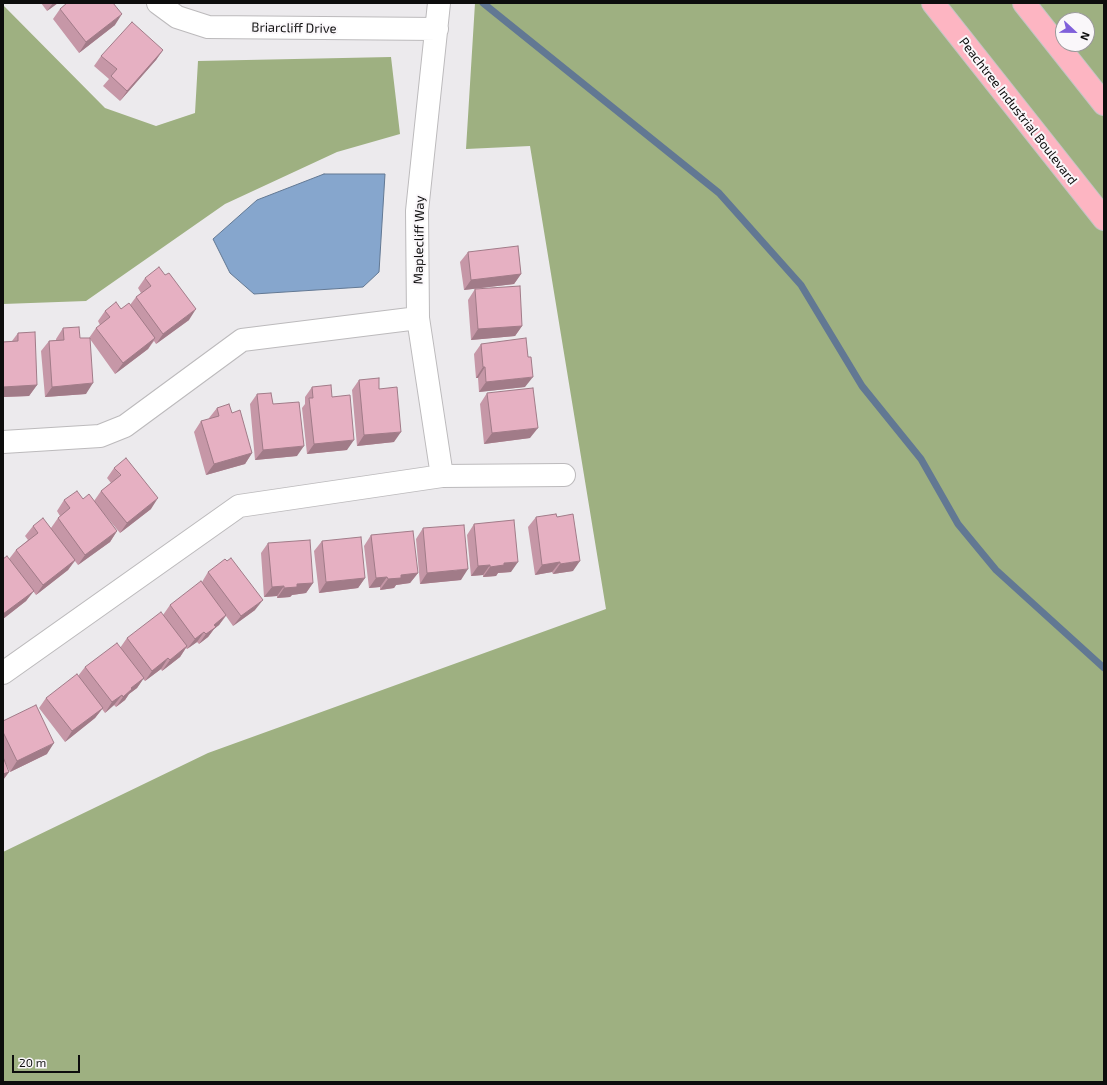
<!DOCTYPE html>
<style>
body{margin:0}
#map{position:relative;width:1107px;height:1085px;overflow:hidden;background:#eceaed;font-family:"Exo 2",sans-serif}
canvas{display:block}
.frame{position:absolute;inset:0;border:4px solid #0d0d0d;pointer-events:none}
.north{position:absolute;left:1055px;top:12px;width:40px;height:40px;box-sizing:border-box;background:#faf7fa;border:1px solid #9b999b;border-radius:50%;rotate:112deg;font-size:11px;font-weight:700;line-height:16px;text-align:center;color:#0d0d0d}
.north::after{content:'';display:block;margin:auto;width:14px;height:18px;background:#8060da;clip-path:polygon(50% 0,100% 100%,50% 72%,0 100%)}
.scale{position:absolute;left:12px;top:1055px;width:68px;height:18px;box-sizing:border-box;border:2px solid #0d0d0d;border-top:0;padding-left:5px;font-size:12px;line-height:14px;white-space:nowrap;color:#0d0d0d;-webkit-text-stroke:3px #faf7fa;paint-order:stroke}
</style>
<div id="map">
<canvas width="1107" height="1085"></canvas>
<div class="frame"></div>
<div class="north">N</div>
<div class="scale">20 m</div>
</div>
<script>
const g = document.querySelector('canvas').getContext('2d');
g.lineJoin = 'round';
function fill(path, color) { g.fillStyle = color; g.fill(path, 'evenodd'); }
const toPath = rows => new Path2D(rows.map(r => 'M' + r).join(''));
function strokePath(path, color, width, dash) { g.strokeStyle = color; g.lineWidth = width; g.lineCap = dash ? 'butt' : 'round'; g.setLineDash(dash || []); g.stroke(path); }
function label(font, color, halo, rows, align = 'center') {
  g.font = font + ' "Exo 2",sans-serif'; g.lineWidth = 4; g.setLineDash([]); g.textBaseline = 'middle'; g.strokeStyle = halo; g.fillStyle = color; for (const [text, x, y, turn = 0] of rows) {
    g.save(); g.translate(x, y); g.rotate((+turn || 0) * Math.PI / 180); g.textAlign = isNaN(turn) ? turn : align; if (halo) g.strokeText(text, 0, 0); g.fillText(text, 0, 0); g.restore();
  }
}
const forest = toPath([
 [475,3,1104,3,1104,1082,3,1082,3,852,208,753,606,609,530,146,466,149],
 [1063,20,1087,20,1087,44,1063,44],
 [3,5,105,108,156,126,195,113,198,61,391,57,400,134,337,152,225,204,86,301,3,304]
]);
const water = toPath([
 [324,174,385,174,379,272,363,287,254,294,230,273,213,239,257,200,324,174]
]);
const stream = toPath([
 [483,3,719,193,801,285,862,386,921,459,958,524,996,570,1104,668]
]);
const minor = toPath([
 [158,3,177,17,208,27,437,29],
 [439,3,417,211,418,318,442,476],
 [3,442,100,436,125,426,242,340,418,318],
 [3,673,239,506,442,476,564,475]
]);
const major = toPath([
 [933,3,1104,219],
 [1024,3,1104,104]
]);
const wall = toPath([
 [41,3,58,3,47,11],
 [60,9,115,25,79,53,53,19],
 [163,50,156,60,120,101,103,86,109,79,94,66,101,56],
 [468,252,521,274,514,284,464,290,460,262],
 [145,278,189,320,156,344,154,341,148,349,115,374,90,339,86,394,45,397,41,351,49,341,56,340,56,339,63,328,80,338,89,338,96,328,100,325,98,321,105,311,121,309,130,305,136,297,141,293,138,288],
 [475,289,522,326,515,336,471,340,468,300],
 [18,333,37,385,29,396,3,397,3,342,12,341],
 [481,344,525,387,479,392,478,378,476,378,474,354],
 [359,380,379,389,394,442,357,446,352,390],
 [312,387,332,397,347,450,307,454,302,408,305,404,305,397],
 [487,393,530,438,484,444,480,404],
 [257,394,273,404,297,456,255,460,250,404],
 [217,408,232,413,252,453,245,464,206,475,194,432,201,421,210,419,209,418],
 [114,468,151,509,120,533,105,515,117,531,110,542,78,565,75,561,68,570,36,595,33,591,26,601,3,619,3,559,9,559,16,550,28,540,25,536,33,526,51,528,58,518,60,516,57,511,64,500,83,499,94,501,101,491,111,483,107,478],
 [536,517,573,571,553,574,552,572,535,575,528,527],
 [474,524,511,572,498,573,496,576,483,577,483,575,471,576,467,535],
 [423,528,461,580,420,584,416,539],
 [371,535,418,573,410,583,396,585,394,588,380,590,380,587,369,588,364,546],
 [322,541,365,578,358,588,319,593,314,551],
 [268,543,313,583,306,593,292,595,290,597,277,598,277,596,264,597,261,553],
 [208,572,255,610,233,626,226,616,219,625,214,629,208,637,199,644,197,642,187,649,186,648,180,657,162,671,161,669,145,681,143,679,137,688,129,694,125,700,116,707,114,705,105,713,102,709,95,718,65,742,39,708,46,698,78,676,85,667,120,648,127,638,163,615,170,605,202,582],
 [3,721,47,754,10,772,4,760,9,772,3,780]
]);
const shadedWall = toPath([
 [53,3,58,3,47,11],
 [122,14,115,25,79,53,86,42],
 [163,50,156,60,120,101,127,91],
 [521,274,514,284,464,290,471,280],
 [196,309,189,320,156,344,163,334],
 [522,326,515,336,471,340,478,329],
 [155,338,148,349,115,374,123,363],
 [483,367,485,367,478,378,476,378],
 [533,377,525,387,479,392,486,382],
 [93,383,86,394,45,397,52,387],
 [37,385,29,396,3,397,3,387],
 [538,428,530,438,484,444,492,433],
 [401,432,394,442,357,446,364,435],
 [354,440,347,450,307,454,314,444],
 [304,446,297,456,255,460,263,450],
 [252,453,245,464,206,475,214,464],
 [158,498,151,509,120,533,127,523],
 [117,531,110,542,78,565,85,555],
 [75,560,68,570,36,595,43,585],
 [580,561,573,571,553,574,560,564],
 [518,562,511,572,498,573,496,576,483,577,490,567,504,563],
 [560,562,552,572,535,575,542,565],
 [490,565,483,575,471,576,478,566],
 [468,569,461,580,420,584,427,573],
 [418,573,410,583,396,585,394,588,380,590,388,579,401,575],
 [387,577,380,587,369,588,376,578],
 [365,578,358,588,319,593,326,582],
 [313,583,306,593,292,595,290,597,277,598,284,588,297,584],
 [284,586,277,596,264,597,272,587],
 [34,591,26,601,3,619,3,614],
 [263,600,255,610,233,626,241,616],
 [226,615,219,625,214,629,208,637,199,644,206,634,214,625],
 [204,632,197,642,187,649,195,639],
 [187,646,180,657,162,671,170,660],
 [168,658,161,669,145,681,152,671],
 [144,678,137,688,129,694,125,700,116,707,123,697,131,688],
 [122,695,114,705,105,713,112,702],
 [103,708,95,718,65,742,72,731],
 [54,743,47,754,10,772,17,761],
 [9,772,3,780,3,774]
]);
const building = toPath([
 [67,3,113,3,122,14,86,42,60,9,67,3],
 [132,22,163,50,127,91,111,76,117,69,101,56,132,22],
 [518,246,521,274,471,280,468,252,518,246],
 [159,267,165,275,169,273,196,309,163,334,136,297,151,286,145,278,159,267],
 [520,286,522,326,478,329,475,289,520,286],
 [116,302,121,309,129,303,155,338,123,363,96,328,110,317,105,311,116,302],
 [79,327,80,338,90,338,93,383,52,387,49,341,64,340,63,328,79,327],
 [35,332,37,385,3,387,3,342,18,341,18,333,35,332],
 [526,338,528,357,531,357,533,377,486,382,485,367,483,367,481,344,526,338],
 [379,378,379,389,397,387,401,432,364,435,359,380,379,378],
 [331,385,332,397,350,395,354,440,314,444,309,398,313,398,312,387,331,385],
 [533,388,538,428,492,433,487,393,533,388],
 [271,393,273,404,299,402,304,446,263,450,257,394,271,393],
 [229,404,232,413,240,410,252,453,214,464,201,421,219,416,217,408,229,404],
 [126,458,158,498,127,523,101,491,121,475,114,468,126,458],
 [77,491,83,499,89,494,117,531,85,555,58,518,70,508,64,500,77,491],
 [556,514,557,517,573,514,580,561,560,564,560,562,542,565,536,517,556,514],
 [43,518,75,560,43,585,16,550,38,533,33,526,43,518],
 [514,520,518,562,504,563,504,565,490,567,490,565,478,566,474,524,514,520],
 [464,525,468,569,427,573,423,528,464,525],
 [413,531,418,573,401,575,401,578,388,579,387,577,376,578,371,535,413,531],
 [361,537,365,578,326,582,322,541,361,537],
 [310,540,313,583,297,584,297,587,284,588,284,586,272,587,268,543,310,540],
 [7,556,34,591,3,614,3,559,7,556],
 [231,558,263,600,241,616,208,572,225,559,227,561,231,558],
 [201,581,226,615,214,625,216,627,206,634,204,632,195,639,170,605,201,581],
 [161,612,187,646,170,660,168,658,152,671,127,638,161,612],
 [117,643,144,678,131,688,132,689,123,697,122,695,112,702,85,667,117,643],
 [77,674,103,708,72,731,46,698,77,674],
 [36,705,54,743,17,761,3,732,3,721,36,705],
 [3,757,9,772,3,774,3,757]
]);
const streetNames = [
 ["Briarcliff Drive",294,28,1],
 ["Peachtree Industrial Boulevard",1018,111,52],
 ["Maplecliff Way",419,240,-89]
];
fill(forest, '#9eb081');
fill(water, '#86a6cd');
strokePath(water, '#627893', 1);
strokePath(stream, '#627893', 7);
strokePath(minor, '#bcbabc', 24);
strokePath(major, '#c5c5c5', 24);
strokePath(minor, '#fff', 22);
strokePath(major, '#fdb5c2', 22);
fill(wall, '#c697a7');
fill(shadedWall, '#a17b88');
fill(building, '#e6b0c2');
strokePath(building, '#a17b88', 1);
label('13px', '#0d0d0d', '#faf7fa', streetNames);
</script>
